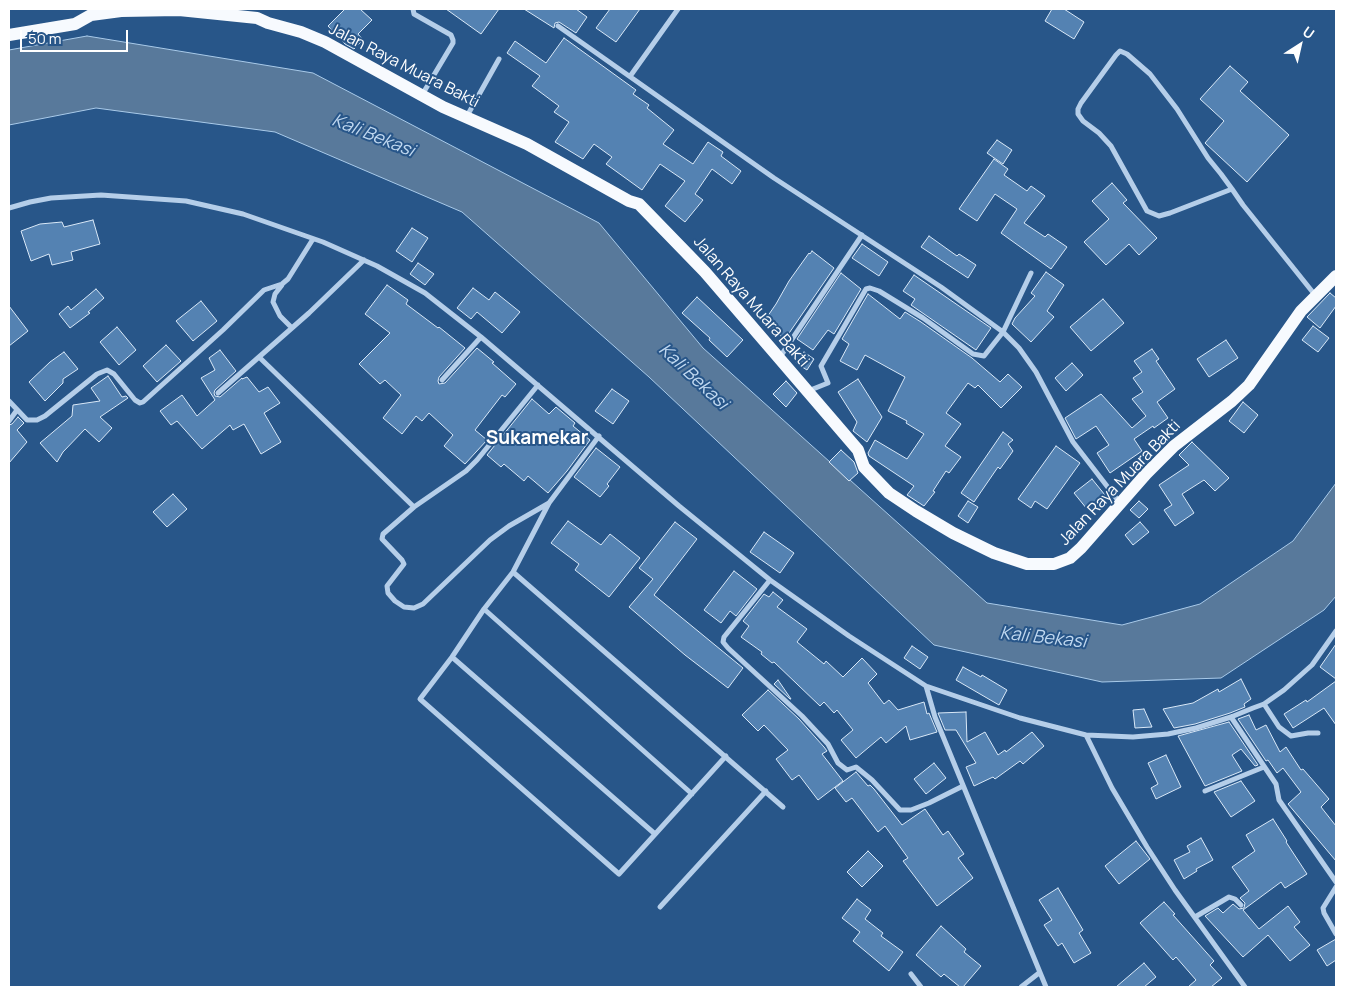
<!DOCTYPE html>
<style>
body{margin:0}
#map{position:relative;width:1345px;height:996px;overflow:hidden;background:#285689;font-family:Manrope,sans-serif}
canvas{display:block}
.frame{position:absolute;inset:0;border:10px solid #fff;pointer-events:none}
.north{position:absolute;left:1275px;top:20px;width:50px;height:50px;-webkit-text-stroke:4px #285689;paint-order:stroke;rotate:35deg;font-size:14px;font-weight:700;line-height:20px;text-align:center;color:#fff}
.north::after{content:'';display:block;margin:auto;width:18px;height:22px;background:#fff;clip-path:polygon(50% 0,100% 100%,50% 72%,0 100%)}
.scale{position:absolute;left:20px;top:30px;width:108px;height:22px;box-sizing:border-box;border:2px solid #fff;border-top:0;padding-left:6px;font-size:15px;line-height:18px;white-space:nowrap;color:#fff;-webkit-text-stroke:4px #285689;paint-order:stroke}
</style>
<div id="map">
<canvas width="1345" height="996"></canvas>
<div class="frame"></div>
<div class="north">U</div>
<div class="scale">50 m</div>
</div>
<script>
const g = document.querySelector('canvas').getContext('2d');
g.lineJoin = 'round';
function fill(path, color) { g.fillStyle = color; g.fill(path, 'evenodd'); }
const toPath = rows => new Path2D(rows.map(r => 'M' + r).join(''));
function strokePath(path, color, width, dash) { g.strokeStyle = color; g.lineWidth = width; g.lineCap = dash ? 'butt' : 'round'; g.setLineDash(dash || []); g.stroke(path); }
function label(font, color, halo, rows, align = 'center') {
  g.font = font + ' Manrope,sans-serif'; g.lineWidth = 4; g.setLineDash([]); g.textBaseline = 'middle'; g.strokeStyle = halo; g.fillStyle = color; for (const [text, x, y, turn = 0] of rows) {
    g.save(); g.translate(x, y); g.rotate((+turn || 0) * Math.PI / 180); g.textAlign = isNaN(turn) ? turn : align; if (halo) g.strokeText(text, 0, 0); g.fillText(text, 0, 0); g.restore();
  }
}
const water = toPath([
 [87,36,313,73,599,223,703,348,987,603,1122,625,1200,604,1293,541,1336,483,1336,596,1324,610,1221,678,1102,682,934,645,649,377,462,212,275,132,96,108,9,125,9,50,87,36]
]);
const building = toPath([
 [345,9,360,9,372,20,358,34,363,40,354,49,345,44,328,26,345,9],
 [446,9,499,9,481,34,446,9],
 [524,9,576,9,587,17,576,33,559,22,555,23,554,28,524,9],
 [610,9,640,9,616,42,596,28,610,9],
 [1052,9,1064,9,1084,22,1074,39,1045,21,1052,9],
 [564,38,636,90,633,94,649,105,647,108,674,130,663,144,693,164,708,142,723,152,721,156,741,171,732,184,712,169,695,194,703,200,685,222,665,206,685,181,660,164,642,190,606,164,612,157,594,144,583,159,555,142,569,122,554,112,559,106,532,86,540,76,507,53,515,41,546,63,564,38],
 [1230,66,1248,82,1240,91,1289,135,1247,182,1205,143,1224,121,1200,99,1230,66],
 [997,140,1012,150,1003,164,987,153,997,140],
 [994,159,1008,169,1004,175,1027,191,1031,186,1045,196,1024,223,1045,237,1048,234,1067,247,1051,269,1001,233,1017,209,995,194,977,221,959,209,994,159],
 [1112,183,1127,200,1123,203,1157,238,1139,255,1129,244,1106,265,1084,242,1109,219,1092,201,1112,183],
 [93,220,100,244,71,252,73,260,52,265,49,254,31,261,21,231,40,224,62,222,64,227,93,220],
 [412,228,428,238,412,262,396,251,412,228],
 [929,236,957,256,959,254,976,265,968,278,921,247,929,236],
 [862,244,888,262,879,276,852,258,862,244],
 [812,251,834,268,785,339,763,323,776,304,789,281,809,253,810,254,812,251],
 [418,263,434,274,425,285,410,274,418,263],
 [1046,272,1064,285,1047,311,1054,317,1031,342,1012,324,1015,318,1035,296,1031,293,1046,272],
 [841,273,861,289,834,334,828,330,813,350,797,339,841,273],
 [914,275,991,328,976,350,911,305,915,299,903,291,914,275],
 [387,285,408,300,406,304,438,328,439,327,465,348,439,377,438,381,439,384,445,383,477,348,494,362,492,363,516,384,505,397,502,395,475,430,487,440,465,464,444,446,453,435,429,413,422,421,416,416,402,434,383,418,401,395,385,380,380,384,359,364,390,333,365,314,387,285],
 [473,288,489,300,495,292,520,312,502,333,477,312,471,319,457,308,473,288],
 [96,289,104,298,88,312,90,313,70,328,59,314,68,306,71,310,96,289],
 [1330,293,1336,298,1336,306,1320,328,1307,317,1330,293],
 [868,294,900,319,905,312,921,322,972,358,1000,382,1008,374,1022,387,1001,408,978,385,975,388,968,383,946,413,961,424,945,446,961,457,949,473,946,471,933,491,935,492,924,506,907,495,914,486,869,456,868,453,875,440,907,459,924,434,906,423,907,421,888,411,905,377,865,355,857,370,840,361,849,344,842,339,868,294],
 [697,297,743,340,727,357,709,340,710,338,682,313,697,297],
 [1103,299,1124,323,1091,351,1070,327,1103,299],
 [201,301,217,321,193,341,176,321,201,301],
 [9,306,28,331,9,346,9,306],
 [1313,326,1329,338,1318,352,1302,340,1313,326],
 [117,327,136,350,119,365,100,342,117,327],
 [1226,340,1238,358,1209,377,1197,359,1226,340],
 [166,345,181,361,157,382,143,366,166,345],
 [1152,349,1159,359,1156,361,1175,389,1157,402,1168,418,1154,428,1153,426,1134,439,1142,451,1110,473,1097,453,1109,445,1096,426,1076,439,1065,418,1101,394,1132,428,1146,416,1132,399,1143,392,1133,378,1142,372,1134,361,1152,349],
 [220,350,236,371,215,390,214,393,215,396,220,397,242,378,242,379,247,377,259,392,268,387,280,403,264,413,281,442,261,454,244,424,233,430,230,425,202,449,177,421,171,425,160,411,182,395,197,416,215,400,201,378,215,370,209,358,220,350],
 [64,352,78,369,63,379,63,383,45,401,29,382,50,362,64,352],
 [804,352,814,359,807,370,796,363,804,352],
 [1072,363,1083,375,1066,391,1055,378,1072,363],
 [108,376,122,397,126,396,128,398,100,417,112,428,99,442,85,429,63,452,57,462,40,443,72,416,73,405,100,401,91,388,108,376],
 [858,379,882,417,867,442,853,431,857,422,838,392,858,379],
 [786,381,797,393,786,407,773,394,786,381],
 [612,389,629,401,613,424,595,411,612,389],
 [532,399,549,414,556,407,575,423,573,426,590,440,567,471,548,493,528,476,524,481,504,464,501,467,487,455,532,399],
 [1243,402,1258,415,1244,433,1229,421,1243,402],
 [18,417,24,423,17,430,27,442,9,463,9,425,12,424,18,417],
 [1003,432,1013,440,1008,444,1013,451,1000,469,998,467,974,502,961,493,1003,432],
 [1192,442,1229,478,1215,491,1204,480,1182,494,1194,513,1175,526,1164,510,1172,505,1159,485,1189,465,1179,455,1192,442],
 [1056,446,1080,463,1047,509,1035,501,1031,508,1018,499,1056,446],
 [596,448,620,467,607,484,609,486,600,497,574,477,596,448],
 [841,450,854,462,858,473,849,481,829,462,841,450],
 [1092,479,1105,495,1087,509,1074,493,1092,479],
 [173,494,187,509,167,527,153,512,173,494],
 [968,501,978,507,968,523,958,516,968,501],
 [1139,501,1148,509,1139,518,1130,510,1139,501],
 [568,521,601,545,610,534,640,558,609,597,575,570,579,564,551,543,568,521],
 [675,522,697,539,654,595,743,668,728,688,685,655,629,607,653,579,639,568,675,522],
 [1140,522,1149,532,1133,545,1125,535,1140,522],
 [764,532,794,553,780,573,750,552,764,532],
 [734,571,757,589,736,616,730,611,721,623,704,610,734,571],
 [773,592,783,600,777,607,807,629,797,642,824,664,826,661,843,677,862,658,877,674,868,683,884,704,889,700,898,710,924,702,927,714,929,713,937,732,910,740,906,726,886,743,881,737,856,758,841,740,853,730,837,710,834,713,824,702,820,706,774,662,772,663,761,654,762,652,741,637,749,626,743,621,764,594,769,597,773,592],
 [1336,644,1336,679,1320,667,1336,644],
 [912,646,928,657,920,669,904,658,912,646],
 [963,667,981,677,982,675,1007,690,999,705,956,680,963,667],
 [1241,679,1251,699,1244,704,1245,707,1230,713,1195,724,1174,728,1163,709,1193,703,1218,689,1219,692,1241,679],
 [778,680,791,699,790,699,774,684,778,680],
 [1336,681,1336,725,1324,708,1293,728,1284,714,1306,700,1307,702,1336,681],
 [768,690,799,719,824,747,827,751,822,754,843,781,818,800,799,775,792,780,776,759,788,750,764,725,758,731,742,715,768,690],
 [1144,709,1152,727,1135,728,1133,710,1144,709],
 [966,712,967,742,985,732,998,755,1005,750,1006,752,1032,732,1044,746,1023,764,1020,761,995,779,993,777,974,786,966,767,976,763,956,730,945,730,938,713,966,712],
 [1249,715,1256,730,1266,725,1280,752,1286,747,1301,770,1303,769,1329,799,1321,807,1336,826,1336,861,1288,804,1301,792,1283,768,1277,773,1268,760,1266,761,1238,719,1249,715],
 [1229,722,1258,765,1255,766,1241,749,1232,755,1242,771,1205,786,1178,736,1229,722],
 [1166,755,1181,787,1156,799,1151,788,1158,784,1148,763,1166,755],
 [934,763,946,778,926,794,914,779,934,763],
 [856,772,868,786,870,785,874,789,902,825,925,809,943,835,948,831,964,854,958,858,973,878,937,906,903,861,908,858,885,826,878,832,852,798,846,802,835,788,856,772],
 [1241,781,1255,801,1231,817,1214,792,1241,781],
 [1273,819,1287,841,1286,842,1307,874,1285,888,1281,882,1243,910,1259,929,1288,906,1300,922,1294,927,1310,945,1290,961,1268,935,1243,957,1205,916,1218,908,1223,913,1233,904,1239,909,1244,908,1245,903,1240,898,1249,891,1232,867,1255,851,1246,835,1273,819],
 [1201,838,1213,860,1196,869,1197,871,1184,879,1174,860,1190,852,1187,846,1201,838],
 [1136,841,1150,859,1119,884,1105,866,1136,841],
 [868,851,883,866,862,887,847,872,868,851],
 [1058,888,1083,930,1079,933,1091,953,1074,963,1062,943,1058,946,1044,925,1052,920,1039,900,1058,888],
 [857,899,871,910,865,919,883,933,881,936,903,952,889,971,853,941,860,932,842,918,857,899],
 [1164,902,1175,914,1173,915,1214,961,1210,965,1222,978,1211,987,1188,987,1196,980,1176,957,1173,960,1140,923,1164,902],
 [941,926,966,949,964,952,981,966,963,987,960,987,944,974,941,977,916,955,941,926],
 [1336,939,1336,960,1327,966,1317,950,1336,939],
 [1144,963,1156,977,1144,987,1116,987,1144,963]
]);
const minor = toPath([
 [413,9,414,14,451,35,453,40,453,43,422,95],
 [558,26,774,178,941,287,1003,332,1019,348,1036,372,1073,442,1120,503],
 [631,75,678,9],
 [467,116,499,59],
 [1232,189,1170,213,1159,216,1147,211,1111,146,1099,133,1083,121,1078,114,1078,109,1081,103,1116,55,1120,51,1127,54,1150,74,1177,109,1208,158,1221,174,1232,189,1243,205,1315,295],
 [9,208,30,202,51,198,101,195,186,201,243,214,323,242,377,266,425,293,481,337,679,506,770,580,849,636,926,686,1020,718,1086,735,1110,736,1133,737,1168,734,1196,728,1231,717,1253,708,1264,704,1284,690,1312,665,1336,631],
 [282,285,275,294,273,302,280,316,292,328],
 [259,357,414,507],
 [780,357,862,235],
 [442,380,481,337],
 [538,385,477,460,466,471,414,507,383,534,382,539,402,560,404,564,387,586,388,593,395,601,404,607,414,608,423,604,490,540,509,526,549,503,599,436],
 [808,391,828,383,821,366,866,289,870,288,879,291,923,318,973,354,984,356,1003,332,1031,273],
 [218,393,309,313,364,260],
 [9,401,27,420,37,420,45,416,97,374,107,370,114,374,135,400,140,403,143,402,223,330,264,290,282,284,288,279,313,239],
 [9,421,17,410],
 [549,503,513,572,484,609,452,657,420,699,619,874,726,756],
 [513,572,783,807],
 [770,580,724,637,723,642,728,648,802,716,828,744,838,763,847,770,856,767,872,780,900,810,911,810,929,803,963,786],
 [484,609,692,794],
 [452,657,655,834],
 [926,686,935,717,1046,987],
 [1264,704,1279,727,1291,736,1308,733,1318,733],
 [1231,717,1276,784,1279,800,1336,882],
 [1086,735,1112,788,1147,847,1175,890,1245,987],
 [1205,791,1264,767],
 [1336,887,1323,908,1324,913,1336,934],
 [660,907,766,791],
 [1195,917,1229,897,1235,899,1241,905],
 [911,974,921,987],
 [1021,987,1039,973]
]);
const primary = toPath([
 [9,35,75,24,91,15,121,11,179,10,257,18,268,23,301,32,325,42,443,107,527,144,629,201,639,204,705,272,779,358,858,450,864,467,889,493,916,511,953,533,994,553,1027,564,1054,564,1070,558,1081,548,1146,474,1174,446,1232,401,1249,385,1301,311,1336,276]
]);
const streetNames = [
 ["Jalan Raya Muara Bakti",404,66,27],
 ["Jalan Raya Muara Bakti",751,302,49],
 ["Jalan Raya Muara Bakti",1120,483,-46]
];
const waterNames = [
 ["Kali Bekasi",373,136,22],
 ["Kali Bekasi",693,377,43],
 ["Kali Bekasi",1043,638,6]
];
const quarterNames = [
 ["Sukamekar",537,439]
];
fill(water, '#58799b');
strokePath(water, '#a9cae9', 1);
fill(building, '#5482b2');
strokePath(building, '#d9e8f7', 1);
strokePath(minor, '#b5cee9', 5);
strokePath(primary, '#f7fafe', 12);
label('16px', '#fff', '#285689', streetNames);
label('italic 18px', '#c0d8f0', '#285689', waterNames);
label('bold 19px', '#fff', '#285689', quarterNames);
</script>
